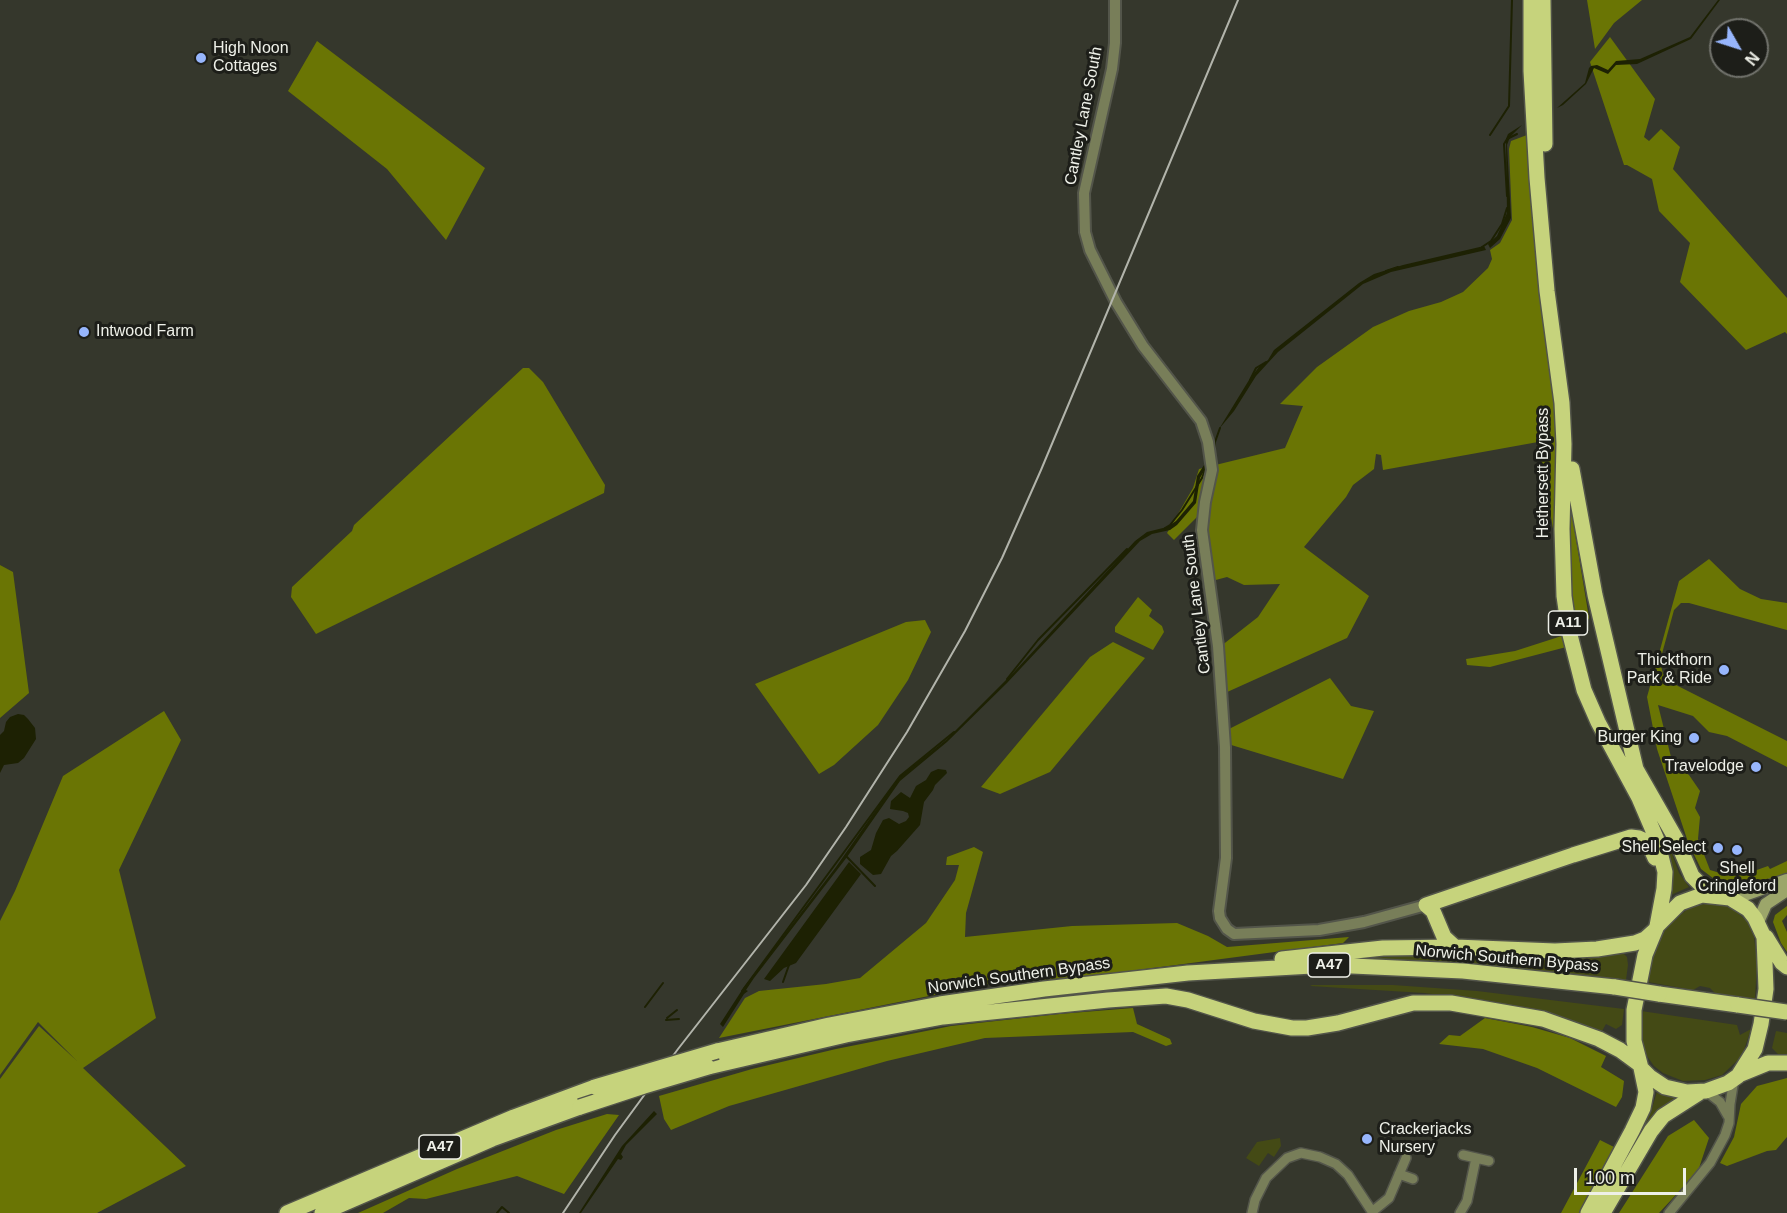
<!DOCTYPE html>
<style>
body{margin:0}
#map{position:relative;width:1787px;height:1213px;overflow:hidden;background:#35372c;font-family:Arial,sans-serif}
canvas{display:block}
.north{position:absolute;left:1709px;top:18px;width:60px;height:60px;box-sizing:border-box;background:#1d1e19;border:2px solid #71726c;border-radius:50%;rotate:129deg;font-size:16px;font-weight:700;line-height:24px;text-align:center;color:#eef0e8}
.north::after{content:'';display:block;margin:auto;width:21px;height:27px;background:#97b6fd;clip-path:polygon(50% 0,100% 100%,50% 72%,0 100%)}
.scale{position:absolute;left:1574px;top:1168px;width:112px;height:27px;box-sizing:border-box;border:3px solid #eef0e8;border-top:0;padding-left:8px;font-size:18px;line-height:21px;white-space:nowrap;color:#eef0e8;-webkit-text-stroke:4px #1d1e19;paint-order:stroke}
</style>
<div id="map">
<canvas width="1787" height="1213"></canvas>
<div class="north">N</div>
<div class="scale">100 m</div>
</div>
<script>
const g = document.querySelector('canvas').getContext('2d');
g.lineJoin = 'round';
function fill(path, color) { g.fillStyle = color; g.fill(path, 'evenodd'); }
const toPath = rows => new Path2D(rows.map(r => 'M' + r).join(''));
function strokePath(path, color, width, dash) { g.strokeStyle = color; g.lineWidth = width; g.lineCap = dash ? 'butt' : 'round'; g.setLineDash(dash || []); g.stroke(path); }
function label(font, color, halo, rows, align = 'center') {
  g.font = font + ' Arial,sans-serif'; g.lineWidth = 6; g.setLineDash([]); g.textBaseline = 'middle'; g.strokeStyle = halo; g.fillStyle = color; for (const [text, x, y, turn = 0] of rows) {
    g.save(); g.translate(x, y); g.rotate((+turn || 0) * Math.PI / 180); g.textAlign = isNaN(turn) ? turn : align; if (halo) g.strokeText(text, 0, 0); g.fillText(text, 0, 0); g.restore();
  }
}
const green = toPath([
 [1667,846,1669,846,1679,873,1689,887,1671,895,1671,868],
 [1712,902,1721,903,1732,908,1748,922,1754,937,1757,962,1755,999,1715,993,1710,988,1700,986,1693,990,1648,982,1653,956,1667,926,1689,908],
 [1385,951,1622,952,1627,957,1628,965,1626,980,1462,964,1392,960,1320,962],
 [1312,985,1393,985,1477,991,1624,1009,1622,1025,1616,1029,1606,1024,1602,1031,1569,1020,1496,1002,1424,993,1310,986],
 [1641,1011,1737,1025,1740,1035,1751,1029,1742,1056,1722,1075,1705,1080,1683,1081,1663,1073,1654,1066,1647,1056,1641,1038],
 [1776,1031,1787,1033,1787,1054,1778,1054,1772,1048],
 [1658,1088,1676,1096,1676,1098,1665,1105,1656,1116,1628,1157,1651,1112],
 [1280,1138,1281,1146,1274,1157,1268,1153,1259,1166,1246,1158,1257,1142]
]);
const forest = toPath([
 [1587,0,1642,0,1614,23,1595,49],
 [1610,37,1655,99,1644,137,1649,141,1661,129,1680,147,1673,169,1787,298,1787,334,1785,332,1746,350,1680,282,1690,243,1659,211,1652,179,1627,165,1624,165,1590,62],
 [317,41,485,168,446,240,387,169,288,91],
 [1527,135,1539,282,1554,406,1589,618,1574,645,1490,667,1467,665,1466,659,1515,651,1571,633,1538,442,1383,470,1381,455,1376,454,1374,469,1353,485,1346,497,1304,547,1369,596,1347,638,1225,693,1221,646,1258,617,1280,584,1244,585,1227,577,1212,581,1201,513,1174,540,1167,533,1193,488,1199,469,1285,448,1303,406,1280,404,1317,367,1373,327,1409,311,1441,302,1463,292,1488,268,1492,259,1490,250,1500,243,1512,220,1509,149,1511,141],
 [523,368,529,368,543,382,605,485,604,493,316,634,291,597,292,587,352,531,354,525],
 [1709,559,1740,589,1761,599,1787,603,1787,630,1689,603,1681,603,1674,610,1660,661,1663,674,1672,683,1787,741,1787,767,1727,736,1709,732,1693,716,1658,705,1672,761,1689,775,1700,791,1695,808,1700,817,1698,839,1710,870,1730,876,1754,871,1768,866,1770,869,1787,861,1787,875,1741,888,1728,887,1722,885,1701,869,1688,842,1657,749,1647,697,1679,581],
 [0,565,13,572,29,693,0,718],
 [1138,597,1152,610,1149,616,1162,626,1164,632,1153,650,1115,632,1115,627],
 [925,620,931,632,908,680,878,725,834,765,819,774,755,684,906,622],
 [1113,642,1145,658,1050,772,1000,794,981,787,1090,657],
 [1330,678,1351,706,1374,711,1343,779,1228,744,1229,729],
 [164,711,181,740,119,870,156,1018,83,1068,186,1166,97,1213,0,1213,0,1079,39,1026,77,1061,38,1022,0,1075,0,921,15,891,63,776],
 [974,847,983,852,966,913,965,937,1072,926,1177,923,1208,936,1227,947,1349,937,1343,943,1176,965,1090,976,989,984,719,1038,745,998,759,991,826,984,860,978,926,923,955,880,959,865,946,865,947,857],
 [1787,906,1787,915,1782,921,1787,932,1787,952,1781,943,1773,922,1775,915],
 [1133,1008,1137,1024,1170,1039,1172,1044,1166,1046,1133,1032,985,1038,887,1061,729,1106,671,1130,664,1119,659,1096,752,1069,836,1049,951,1026,1059,1014],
 [1485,1018,1532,1027,1570,1038,1606,1056,1601,1067,1624,1081,1622,1097,1616,1107,1537,1068,1483,1049,1439,1044,1449,1035,1460,1036],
 [1787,1078,1787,1137,1776,1150,1767,1151,1727,1166,1720,1163,1734,1137,1741,1104,1757,1086],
 [607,1114,619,1115,564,1194,517,1176,426,1199,409,1198,383,1213,358,1213,457,1169,556,1130],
 [1694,1120,1709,1138,1698,1171,1659,1213,1619,1213,1668,1136],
 [1600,1140,1614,1147,1590,1198,1581,1213,1561,1213]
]);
const water = toPath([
 [1718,0,1720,0,1691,39,1637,64,1616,65,1608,74,1594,68,1586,84,1563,105,1557,108,1585,83,1589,68,1591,66,1597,65,1608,70,1616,61,1640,59,1690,37],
 [1522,125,1510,137,1507,145,1511,218,1500,239,1490,248,1488,244,1497,236,1507,213,1506,139,1508,134],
 [1484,246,1486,250,1391,272,1363,284,1278,352,1256,376,1234,411,1219,429,1249,380,1259,367,1268,360,1274,350,1359,283,1374,274,1403,265],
 [1206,462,1207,466,1200,478,1196,503,1177,525,1170,530,1152,534,1140,541,1007,683,947,742,900,781,847,857,754,978,746,990,748,991,744,994,723,1027,720,1024,744,987,836,867,899,777,946,740,1014,672,1135,541,1147,532,1167,527,1176,521,1193,501,1197,476],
 [18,714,24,715,28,719,35,728,36,739,24,758,18,763,4,765,0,773,0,735,4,731,6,722,10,717],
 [938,769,946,770,947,773,935,785,933,790,924,802,920,825,897,851,891,856,881,874,873,875,860,864,860,857,871,850,876,833,883,820,889,818,899,824,906,821,909,817,908,813,903,811,890,809,891,801,901,792,910,798,916,786,926,780,931,772],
 [849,862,861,874,796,963,784,968,770,981,764,979],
 [654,1111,657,1114,626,1145,621,1154,623,1157,621,1160,618,1159,581,1213,579,1213,622,1146]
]);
const stream = toPath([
 [1490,135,1509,106,1512,0],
 [1507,196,1504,144,1507,139,1517,134],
 [1482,247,1491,241,1502,224,1507,208],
 [1386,271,1398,267],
 [1250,380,1256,368,1266,362],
 [1215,457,1215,442,1220,428],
 [1165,528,1170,525,1182,510,1202,478,1206,467],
 [1007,679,1038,640,1127,549],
 [847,857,875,886],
 [783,982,789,965],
 [742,991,900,776,954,732],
 [645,1007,663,983],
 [667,1018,677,1010],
 [666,1020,679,1019],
 [497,1213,502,1207,509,1213]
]);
const minor = toPath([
 [1706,1091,1720,1102,1728,1116],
 [1476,1158,1489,1161],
 [1399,1174,1413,1179],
 [1373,1211,1389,1198,1406,1158],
 [1252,1213,1255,1200,1266,1178,1287,1158,1301,1153,1320,1157,1336,1164,1348,1175,1373,1213],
 [1460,1213,1467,1201,1476,1158,1463,1155],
 [1669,1213,1710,1163,1725,1135,1729,1123,1730,1104,1734,1079]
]);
const tertiary = toPath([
 [1115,0,1115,43,1112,69,1084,193,1085,232,1090,250,1116,302,1143,346,1201,421,1208,442,1212,470,1205,502,1202,530,1218,646,1225,747,1226,858,1219,911,1220,918,1227,929,1234,934,1319,930,1364,922,1426,905]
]);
const secondary = toPath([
 [1725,896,1747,894,1787,880],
 [1758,922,1766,904,1787,890]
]);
const trunk = toPath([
 [1531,0,1531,71,1537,178,1547,291,1562,403,1564,444,1562,529,1564,596,1569,631,1584,690,1598,722,1639,798,1657,840,1665,872,1664,889,1657,926],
 [1543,0,1545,144],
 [1572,469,1595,595,1636,769,1676,839,1692,876,1701,885,1720,895],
 [1702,895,1730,898,1748,909,1755,918,1764,937,1766,989,1761,1024,1755,1049,1738,1076,1728,1083,1706,1091,1687,1092,1665,1087,1650,1077,1641,1068,1634,1041,1634,1010,1645,955,1657,926,1680,903,1702,895],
 [1766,937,1782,963,1787,967],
 [1455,947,1444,937,1433,911,1426,905,1573,855,1631,837,1639,838,1648,842,1655,858],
 [1282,959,1383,948,1455,947,1555,951,1597,949,1635,943,1645,939,1655,930],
 [1659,994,1738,1005],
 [717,1051,829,1025,940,1004,1044,989,1188,973,1330,965,1463,971,1615,987],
 [708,1067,846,1035,943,1017,1108,1000,1166,996,1188,1000,1254,1021,1292,1028,1307,1028,1338,1023,1413,1003,1451,1003,1543,1019,1599,1039,1620,1050,1639,1064],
 [1741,1074,1768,1063,1787,1063],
 [287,1213,514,1117,595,1087],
 [322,1213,492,1139,580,1107],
 [1588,1213,1632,1131,1643,1108,1646,1092,1641,1068],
 [1603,1213,1651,1131,1663,1116,1699,1093]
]);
const rail = toPath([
 [563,1213,615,1135,678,1049,806,885,846,827,907,732,965,631,1002,558,1041,470,1238,0]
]);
const trunkBridge = toPath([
 [1615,987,1659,994],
 [1738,1005,1787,1012],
 [595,1087,717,1051],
 [580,1107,644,1086,708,1067]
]);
const markers = [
 [201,58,6,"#97b6fd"],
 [84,332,6,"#97b6fd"],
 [1724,670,6,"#97b6fd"],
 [1694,738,6,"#97b6fd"],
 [1756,767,6,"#97b6fd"],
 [1718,848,6,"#97b6fd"],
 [1737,850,6,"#97b6fd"],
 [1367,1139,6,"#97b6fd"]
];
const shields = [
 [1568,623,39],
 [1329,965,42],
 [440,1147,42]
];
const shieldNames = [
 ["A11",1568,623],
 ["A47",1329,965],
 ["A47",440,1147]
];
const poiNames = [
 ["High Noon",213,49,"left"],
 ["Cottages",213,67,"left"],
 ["Intwood Farm",96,332,"left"],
 ["Thickthorn",1712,661],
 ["Park & Ride",1712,679],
 ["Burger King",1682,738],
 ["Travelodge",1744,767],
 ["Shell Select",1706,848],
 ["Shell",1737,869,"center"],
 ["Cringleford",1737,887,"center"],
 ["Crackerjacks",1379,1130,"left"],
 ["Nursery",1379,1148,"left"]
];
const streetNames = [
 ["Cantley Lane South",1084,116,-79],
 ["Hethersett Bypass",1544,473,-90],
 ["Cantley Lane South",1197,604,-97],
 ["Norwich Southern Bypass",1507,959,5],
 ["Norwich Southern Bypass",1019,976,-8]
];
fill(green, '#444a15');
fill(forest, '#6a7504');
fill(water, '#1d2103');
strokePath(stream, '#1d2103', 2);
strokePath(minor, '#53554a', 12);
strokePath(tertiary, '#53554a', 14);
strokePath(secondary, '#53554a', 15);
strokePath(trunk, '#53554a', 18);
strokePath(minor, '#787e59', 9);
strokePath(tertiary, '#787e59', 10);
strokePath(secondary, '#9ca66a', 12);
strokePath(trunk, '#c6d37c', 15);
strokePath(rail, '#b2b4ab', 2);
strokePath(trunkBridge, '#53554a', 18, []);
strokePath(trunkBridge, '#c6d37c', 15);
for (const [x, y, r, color] of markers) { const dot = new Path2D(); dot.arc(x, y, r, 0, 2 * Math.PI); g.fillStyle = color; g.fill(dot); strokePath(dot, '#1d1e19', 2); }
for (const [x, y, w] of shields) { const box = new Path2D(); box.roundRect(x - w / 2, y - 12, w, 24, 4.5); g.fillStyle = '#1d1e19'; g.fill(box); strokePath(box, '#eef0e8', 1.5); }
label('bold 15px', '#eef0e8', null, shieldNames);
label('16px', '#eef0e8', '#1d1e19', poiNames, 'right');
label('16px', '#eef0e8', '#1d1e19', streetNames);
</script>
